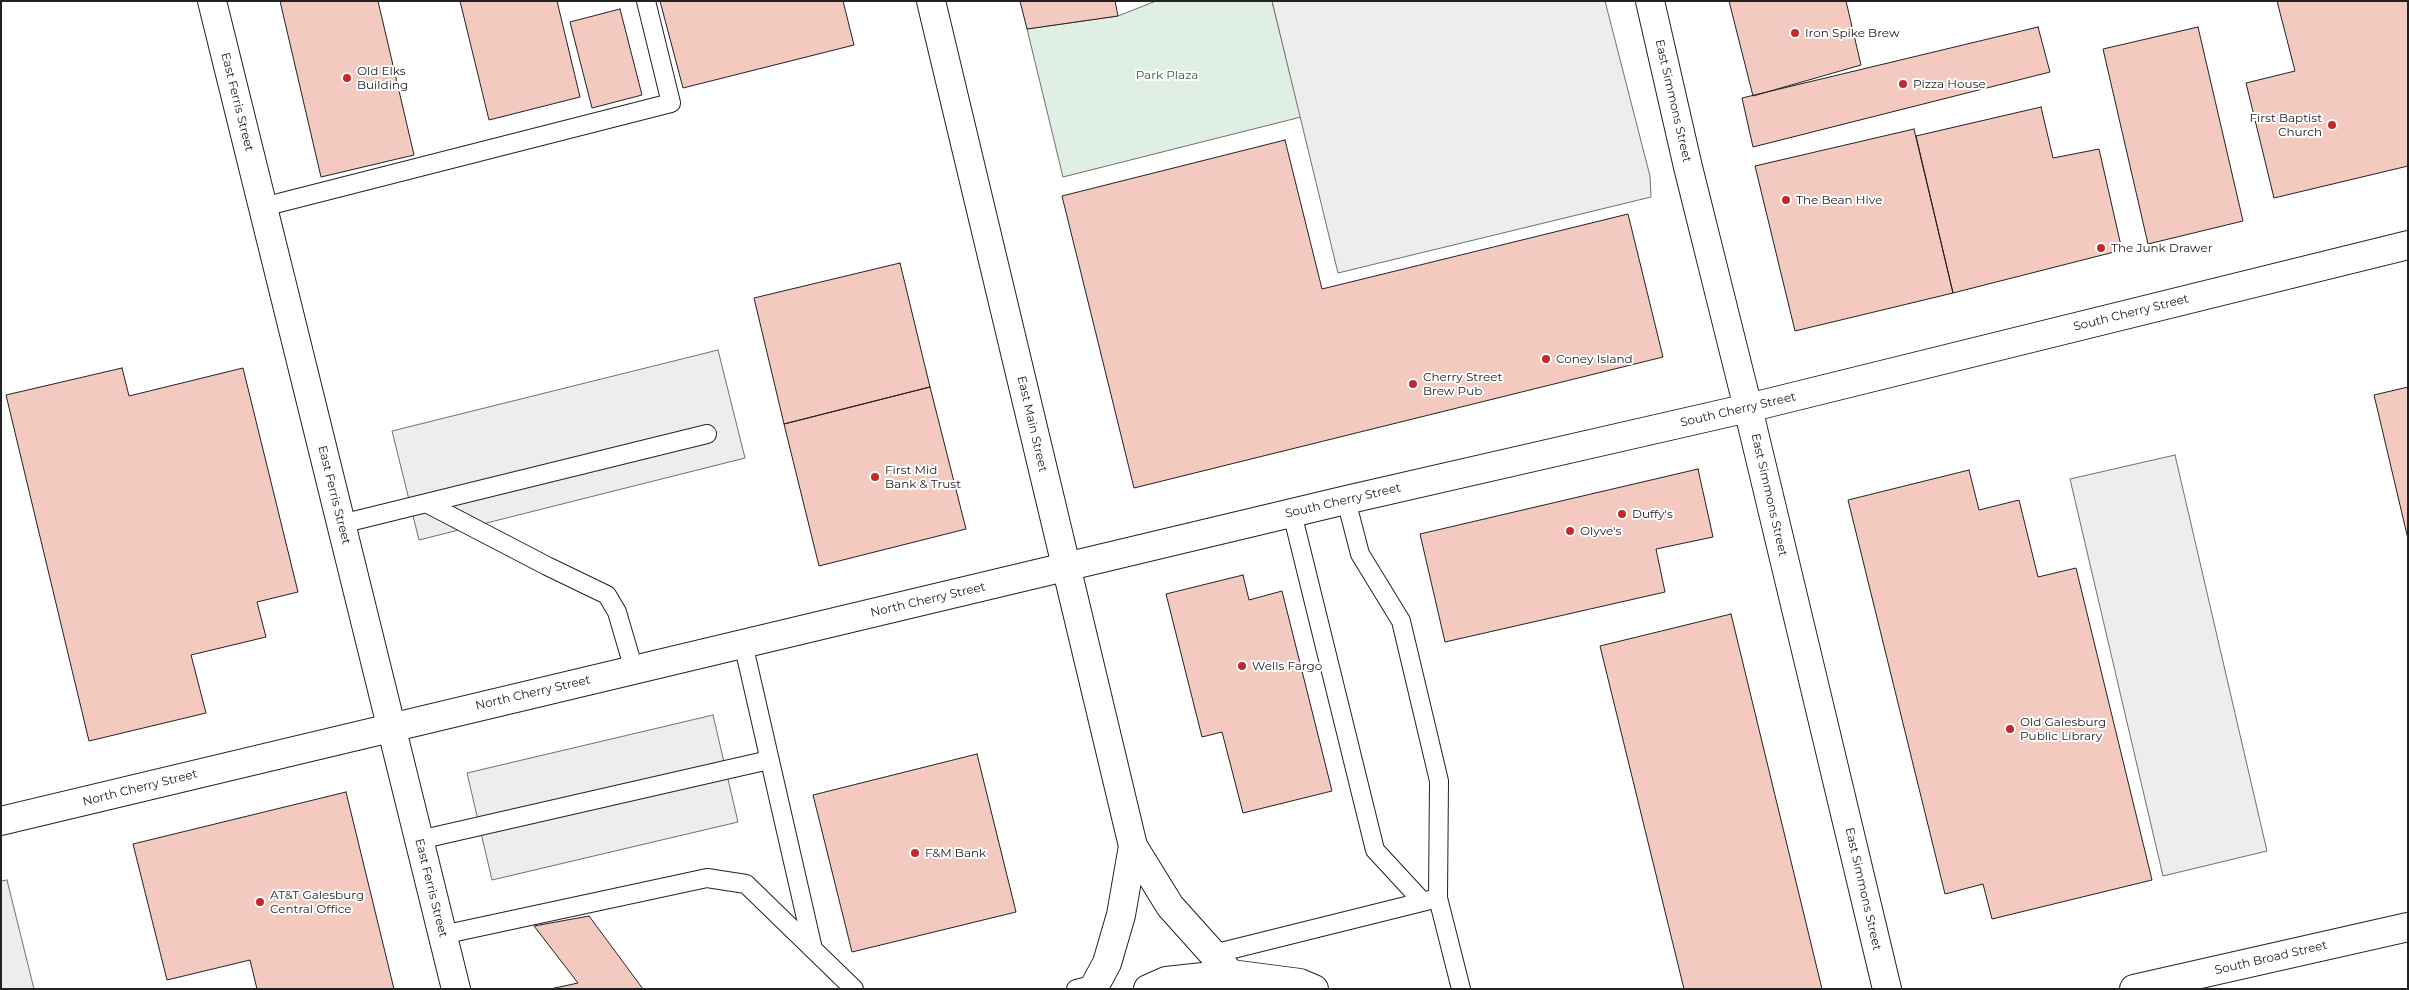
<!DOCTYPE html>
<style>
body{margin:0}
#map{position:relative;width:2409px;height:990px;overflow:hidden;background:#fff;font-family:Montserrat,sans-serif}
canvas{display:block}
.frame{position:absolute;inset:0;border:2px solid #222;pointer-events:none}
</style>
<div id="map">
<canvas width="2409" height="990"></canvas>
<div class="frame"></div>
</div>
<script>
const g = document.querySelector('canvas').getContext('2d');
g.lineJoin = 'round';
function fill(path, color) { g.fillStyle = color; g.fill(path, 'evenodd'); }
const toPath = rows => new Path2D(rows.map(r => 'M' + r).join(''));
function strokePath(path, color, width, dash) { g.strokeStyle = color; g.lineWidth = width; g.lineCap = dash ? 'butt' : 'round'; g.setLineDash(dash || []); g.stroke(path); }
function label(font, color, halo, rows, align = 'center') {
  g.font = font + ' Montserrat,sans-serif'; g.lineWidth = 4; g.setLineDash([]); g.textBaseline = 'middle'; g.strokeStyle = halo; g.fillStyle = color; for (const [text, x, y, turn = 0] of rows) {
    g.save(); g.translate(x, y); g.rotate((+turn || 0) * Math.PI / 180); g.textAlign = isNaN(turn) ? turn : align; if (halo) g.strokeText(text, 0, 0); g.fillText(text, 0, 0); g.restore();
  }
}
const green = toPath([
 [1156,1,1272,1,1301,117,1063,177,1027,29,1118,16,1156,1]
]);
const parking = toPath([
 [1272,1,1605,1,1650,176,1651,197,1338,273,1272,1],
 [718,350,745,458,419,540,392,431,718,350],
 [2175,455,2267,851,2163,876,2070,479,2175,455],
 [713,715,738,822,492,880,467,773,713,715],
 [7,880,34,989,1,989,1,881,7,880]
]);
const building = toPath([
 [280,1,378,1,414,155,321,177,280,1],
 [460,1,557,1,580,97,489,120,460,1],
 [660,1,843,1,854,45,683,88,660,1],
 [1020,1,1115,1,1118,16,1027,29,1020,1],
 [1729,1,1846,1,1861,65,1753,96,1729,1],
 [2277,1,2408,1,2408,166,2274,198,2246,83,2295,71,2277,1],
 [620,9,642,95,592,108,570,22,620,9],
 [2038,27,2050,72,1753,147,1742,98,2038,27],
 [2198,27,2243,221,2148,244,2103,49,2198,27],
 [2041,107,2053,158,2099,149,2122,250,1953,293,1916,136,2041,107],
 [1914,129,1953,293,1795,331,1755,166,1914,129],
 [1285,140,1322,289,1628,214,1663,357,1134,488,1062,196,1285,140],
 [900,263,930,387,784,424,754,298,900,263],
 [122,368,129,396,243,368,298,592,257,602,266,637,191,655,206,713,89,741,6,395,122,368],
 [930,387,966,529,819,566,784,424,930,387],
 [2408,387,2408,539,2374,395,2408,387],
 [1698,469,1713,537,1656,549,1665,592,1445,642,1420,534,1698,469],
 [1969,470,1979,510,2019,500,2038,577,2076,568,2152,880,1992,919,1983,884,1945,894,1848,500,1969,470],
 [1243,575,1249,600,1282,591,1332,791,1243,813,1222,732,1202,737,1166,594,1243,575],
 [1731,614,1822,989,1684,989,1600,646,1731,614],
 [977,754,1016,912,852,952,813,795,977,754],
 [346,792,394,989,257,989,250,960,167,980,133,844,346,792],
 [589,916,643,989,550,989,578,983,534,926,589,916]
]);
const service = toPath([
 [263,207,671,103,646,1],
 [1346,500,1360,554,1401,621,1439,781,1438,898],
 [426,503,547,566,607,595,617,612,634,670],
 [1292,513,1375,850,1423,902],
 [341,524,707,434],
 [743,643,813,949],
 [419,840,769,760],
 [442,935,707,878,746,884,854,989],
 [1213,954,1438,898,1461,989],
 [1076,989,1096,984]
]);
const minor = toPath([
 [212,1,456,989],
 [1650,1,1688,167,1748,408,1887,989],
 [1,821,1346,500,1748,408,2408,245],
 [2134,989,2408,927]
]);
const primary = toPath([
 [931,1,1133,846,1170,906,1231,974],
 [1093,989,1107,963,1121,915,1133,846],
 [1148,989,1166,981,1231,974,1300,983,1314,989]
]);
const markers = [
 [1795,33,5,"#c62828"],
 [347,78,5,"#c62828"],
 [1903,84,5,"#c62828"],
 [2332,125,5,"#c62828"],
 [1786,200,5,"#c62828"],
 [2101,248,5,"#c62828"],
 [1546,359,5,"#c62828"],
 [1413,384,5,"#c62828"],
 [875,477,5,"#c62828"],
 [1622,514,5,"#c62828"],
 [1570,531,5,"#c62828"],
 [1242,666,5,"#c62828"],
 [2010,729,5,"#c62828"],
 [915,853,5,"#c62828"],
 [260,902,5,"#c62828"]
];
const poiNames = [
 ["Iron Spike Brew",1805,33],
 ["Old Elks",357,71],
 ["Building",357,85],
 ["Pizza House",1913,84],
 ["First Baptist",2322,118,"right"],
 ["Church",2322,132,"right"],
 ["The Bean Hive",1796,200],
 ["The Junk Drawer",2111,248],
 ["Coney Island",1556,359],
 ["Cherry Street",1423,377],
 ["Brew Pub",1423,391],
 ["First Mid",885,470],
 ["Bank & Trust",885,484],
 ["Duffy's",1632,514],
 ["Olyve's",1580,531],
 ["Wells Fargo",1252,666],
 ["Old Galesburg",2020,722],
 ["Public Library",2020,736],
 ["F&M Bank",925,853],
 ["AT&T Galesburg",270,895],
 ["Central Office",270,909]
];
const parkNames = [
 ["Park Plaza",1167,75]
];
const streetNames = [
 ["East Simmons Street",1673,101,77],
 ["East Ferris Street",237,102,76],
 ["South Cherry Street",2131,313,-14],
 ["South Cherry Street",1738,410,-13],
 ["East Main Street",1032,424,77],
 ["East Ferris Street",334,495,76],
 ["East Simmons Street",1769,495,77],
 ["South Cherry Street",1343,501,-13],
 ["North Cherry Street",928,600,-13],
 ["North Cherry Street",533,693,-13],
 ["North Cherry Street",140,788,-14],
 ["East Ferris Street",431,888,76],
 ["East Simmons Street",1863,889,77],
 ["South Broad Street",2271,958,-13]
];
fill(green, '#e0efe3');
strokePath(green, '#6f6f6f', 1);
fill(parking, '#ededed');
strokePath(parking, '#6f6f6f', 1);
fill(building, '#f3c9c0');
strokePath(building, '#222', 1);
strokePath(service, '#222', 20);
strokePath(minor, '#222', 30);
strokePath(primary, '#222', 30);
strokePath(service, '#fff', 18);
strokePath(minor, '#fff', 28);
strokePath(primary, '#fff', 28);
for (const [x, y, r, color] of markers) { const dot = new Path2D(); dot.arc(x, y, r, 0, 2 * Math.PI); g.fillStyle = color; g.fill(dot); strokePath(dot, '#fff', 2); }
label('12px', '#222', '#fff', poiNames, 'left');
label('12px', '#2f5e38', '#fff', parkNames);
label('12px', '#222', '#fff', streetNames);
</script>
